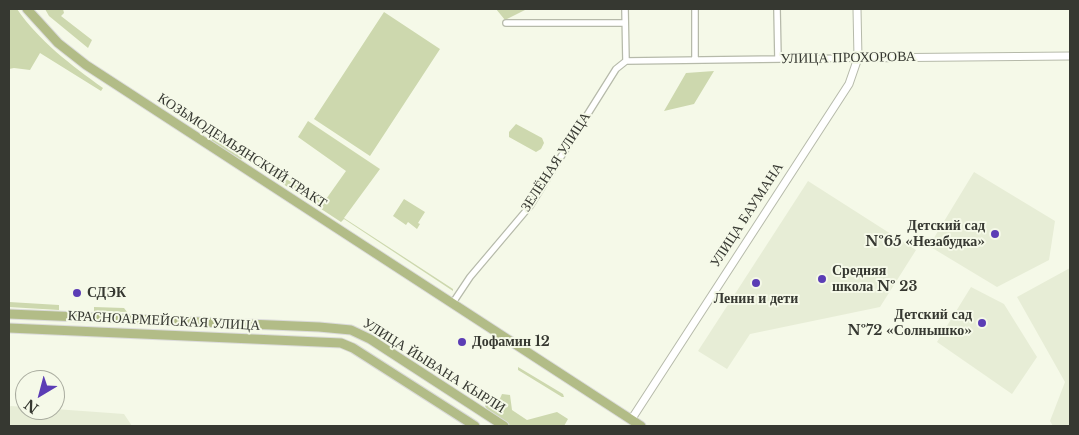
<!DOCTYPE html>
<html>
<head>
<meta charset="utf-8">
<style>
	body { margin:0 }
	#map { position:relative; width:1079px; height:435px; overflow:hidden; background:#f5f9e8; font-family:"Libre Baskerville",serif }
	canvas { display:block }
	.frame { position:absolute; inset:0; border:10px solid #363831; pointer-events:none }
	.north { position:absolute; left:15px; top:370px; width:50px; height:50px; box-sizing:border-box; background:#f5f9e8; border:1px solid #a9ac9f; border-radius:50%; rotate:217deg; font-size:14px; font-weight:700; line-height:20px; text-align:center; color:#363831 }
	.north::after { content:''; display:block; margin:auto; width:18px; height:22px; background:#5b3db5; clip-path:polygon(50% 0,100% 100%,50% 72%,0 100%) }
</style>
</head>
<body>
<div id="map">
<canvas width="1079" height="435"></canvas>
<div class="frame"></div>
<div class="north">N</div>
</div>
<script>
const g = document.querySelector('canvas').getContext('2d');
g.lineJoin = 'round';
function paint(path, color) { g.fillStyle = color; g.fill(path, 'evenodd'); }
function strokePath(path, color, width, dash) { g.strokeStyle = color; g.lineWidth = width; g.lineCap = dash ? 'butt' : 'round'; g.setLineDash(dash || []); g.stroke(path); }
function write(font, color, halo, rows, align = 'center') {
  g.font = font + ' "Libre Baskerville",serif'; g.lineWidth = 4; g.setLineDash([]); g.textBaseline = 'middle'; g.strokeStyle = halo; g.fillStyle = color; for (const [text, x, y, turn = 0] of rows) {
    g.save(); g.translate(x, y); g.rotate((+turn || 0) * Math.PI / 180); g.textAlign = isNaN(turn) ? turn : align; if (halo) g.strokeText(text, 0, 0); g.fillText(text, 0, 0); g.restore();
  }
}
paint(new Path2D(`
	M974,172L1055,221L1049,260L997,287L929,246Z
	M808,181L916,250L880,307L750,334L727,369L698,351Z
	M1070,268V426H1053L1050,421L1065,382L1017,297Z
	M971,287L1004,304L1037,357L1012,394L937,342Z
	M11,406L25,407V410L55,409L124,414L132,426H9V407Z`), '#e7edd6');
paint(new Path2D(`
	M9,9H17C39,41 71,65 103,88L101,91L40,53L30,70L14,68L9,69Z
	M45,9H63L64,13L61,16L92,40L88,48L49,16Z
	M496,9H527L505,20Z
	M384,12L440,49L370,156L314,119Z
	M714,71L694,104L664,111L686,73Z
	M308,121L380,169L344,218L453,289V291L344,219L341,222L280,182L283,177L324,202L346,171L298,137Z
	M516,124L542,138L544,143L541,149L536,152L509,137V132Z
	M216,134L245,153L241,160L211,141Z
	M404,199L425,212L418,223L420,224L417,229L408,222L406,225L393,216Z
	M9,302L59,305V310L9,307Z
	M94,307L124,308L127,312L94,311Z
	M518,367L563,394L564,397H562L518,370Z
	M502,394L510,395L512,410L527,420L557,412L568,419L564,426H511L488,411L485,406L487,403H498Z`), '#cdd8ae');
const minor = new Path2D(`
	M625,9L626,61
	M695,9V60
	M777,9L778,59
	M506,23H625
	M626,61L858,58
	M452,304L470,277L530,206L616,69L626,61`);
const tertiary = new Path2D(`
	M858,58L1070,56
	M631,420L849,84L858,58L857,9`);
const primary = new Path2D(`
	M27,9L58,43L86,65L641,426
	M9,314L319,327L351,330L370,339L504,426
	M9,328L341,343L353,348L475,426`);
strokePath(minor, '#b6baaa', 8);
strokePath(tertiary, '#b6baaa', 9);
strokePath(primary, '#dbdbda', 11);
strokePath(minor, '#fff', 5.5);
strokePath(tertiary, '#fff', 7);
strokePath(primary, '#b2bc87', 9);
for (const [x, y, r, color] of [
	[995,234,5,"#5b3db5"],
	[822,279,5,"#5b3db5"],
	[756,283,5,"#5b3db5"],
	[77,293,5,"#5b3db5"],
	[982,323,5,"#5b3db5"],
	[462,342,5,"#5b3db5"]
]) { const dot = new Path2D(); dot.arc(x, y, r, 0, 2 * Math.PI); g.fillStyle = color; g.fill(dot); strokePath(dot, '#f5f9e8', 2); }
write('14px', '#363831', '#f5f9e8', [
	["УЛИЦА ПРОХОРОВА",848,58,-1],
	["КОЗЬМОДЕМЬЯНСКИЙ ТРАКТ",242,151,33],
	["ЗЕЛЁНАЯ УЛИЦА",556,162,-57],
	["УЛИЦА БАУМАНА",747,215,-57],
	["КРАСНОАРМЕЙСКАЯ УЛИЦА",164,321,3],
	["УЛИЦА ЙЫВАНА КЫРЛИ",434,366,32]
]);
write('bold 14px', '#363831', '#f5f9e8', [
	["Детский сад",985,226,"right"],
	["№65 «Незабудка»",985,242,"right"],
	["Средняя",832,271],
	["школа № 23",832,287],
	["СДЭК",87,293],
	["Ленин и дети",756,299,"center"],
	["Детский сад",972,315,"right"],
	["№72 «Солнышко»",972,331,"right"],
	["Дофамин 12",472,342]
], 'left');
</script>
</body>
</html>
